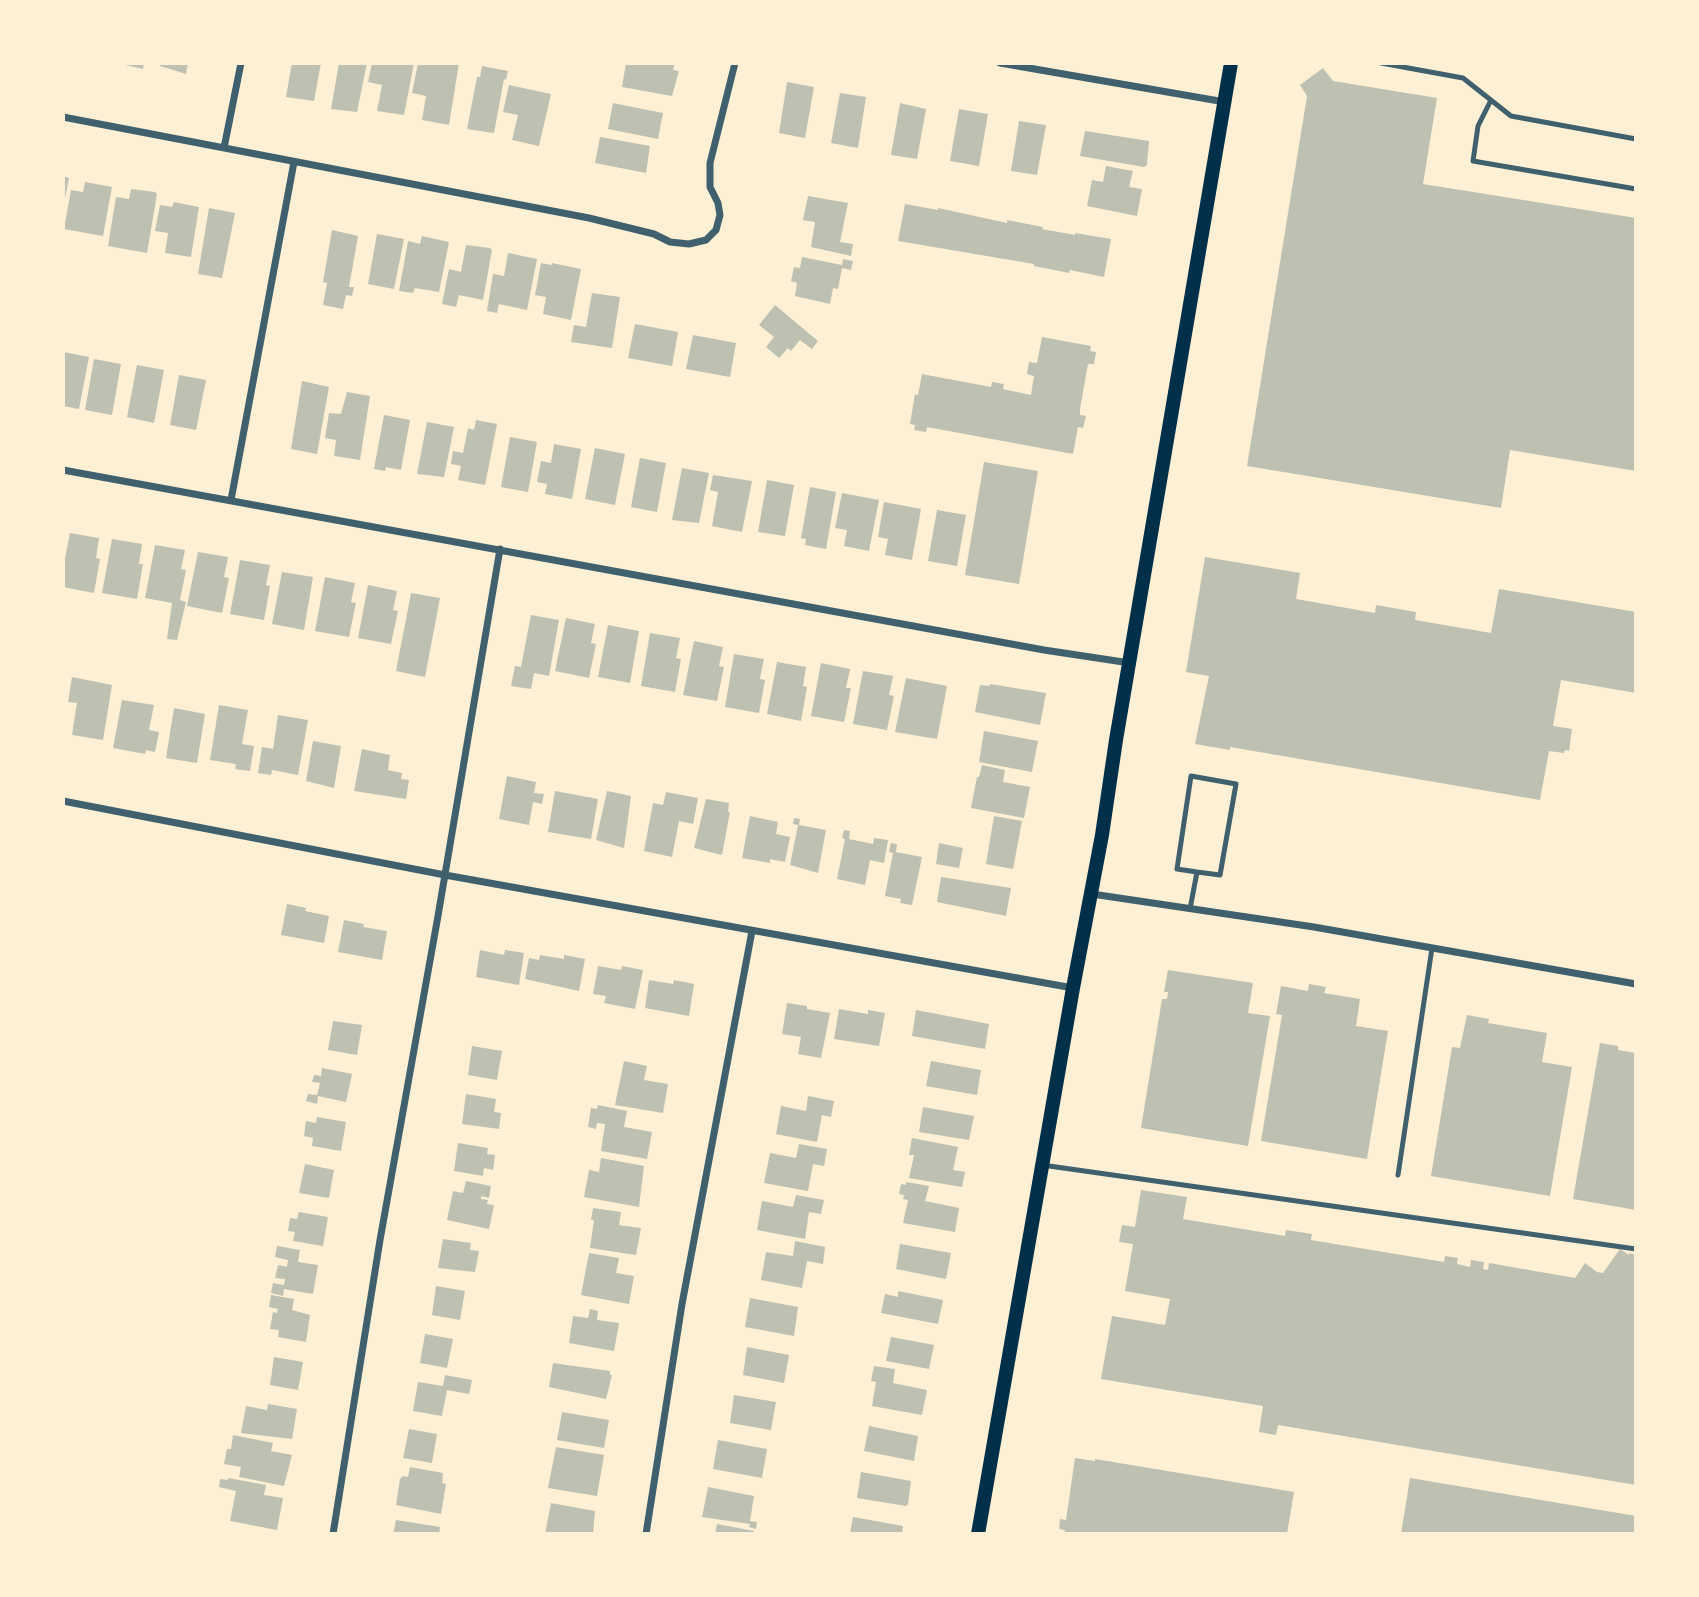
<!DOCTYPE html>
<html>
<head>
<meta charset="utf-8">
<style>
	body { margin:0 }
	#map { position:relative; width:1699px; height:1597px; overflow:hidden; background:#fdf0d5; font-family:"Golos Text",sans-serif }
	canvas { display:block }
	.frame { position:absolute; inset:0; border:65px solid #fdf0d5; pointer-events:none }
</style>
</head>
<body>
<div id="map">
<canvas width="1699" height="1597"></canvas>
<div class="frame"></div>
</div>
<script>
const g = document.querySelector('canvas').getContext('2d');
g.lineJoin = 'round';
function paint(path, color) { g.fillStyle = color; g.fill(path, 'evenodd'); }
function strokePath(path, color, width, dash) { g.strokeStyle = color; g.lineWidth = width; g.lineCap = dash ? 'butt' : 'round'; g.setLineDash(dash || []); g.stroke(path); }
paint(new Path2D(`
	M116,63H144L143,69Z
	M161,63H188L186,74L160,66Z
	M292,63H321L314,101L286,97Z
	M339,63H367L357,112L331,109Z
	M372,63H414L404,115L377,111L382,85L368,82Z
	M418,63H459L449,125L422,120L426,96L412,93Z
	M626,63H675L673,70L679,71L672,96L622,87Z
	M482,66L508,71L506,80L504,79L494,133L467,129L477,77H480Z
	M1323,68L1333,81L1437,98L1423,184L1636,218V471L1510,450L1501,508L1247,466L1307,96L1300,85Z
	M787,82L814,87L805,138L779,133Z
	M509,85L551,94L539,146L512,140L518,115L503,112Z
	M840,93L866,97L858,148L831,143Z
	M613,103L663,113L658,139L608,129Z
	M900,103L926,109L917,159L891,155Z
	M959,109L988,114L979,166L950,161Z
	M1019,121L1046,125L1037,175L1011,171Z
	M1085,131L1149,141L1147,165L1144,167L1080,156Z
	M600,137L650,146L646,173L595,163Z
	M1106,166L1133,171L1129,187L1142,189L1137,216L1087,206L1092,180L1103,182Z
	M63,176L69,178L64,203H63Z
	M85,182L112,187L103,236L64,229L71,190L83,192Z
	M131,189L155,192L157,194L147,253L108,246L116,197L129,199Z
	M808,196L848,203L840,242L853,244L851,256L811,247L815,222L803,220Z
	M174,202L199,207L191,257L165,253L168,233L155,231L160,205L172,207Z
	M905,204L938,210V208L1007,223V220L1043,227L1042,229L1075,235V233L1111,239L1104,277L1070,270L1069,273L1034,266V264L898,241Z
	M209,208L235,213L222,278L198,274Z
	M332,230L358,236L349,287H354L352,296L346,295L343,309L323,305L327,283L323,282Z
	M377,234L404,239L394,289L368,284Z
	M422,236L449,242L439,292L415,288L413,293L399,291L408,241L420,244Z
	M466,245L490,248L492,250L483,300L459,295L456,307L442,304L449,269L461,272Z
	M508,253L537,259L527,310L499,304L497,313L487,311L493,274L504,276Z
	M802,257L842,265L843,259L853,261L851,270L842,268L838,289L833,288L830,304L795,296L797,283L791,281L794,267L800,268Z
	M541,263L552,265V263L581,269L571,320L543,314L546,297L535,295Z
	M592,293L620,297L612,348L571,342L574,325L586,327Z
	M775,305L818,341L812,349L800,340L791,351L788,348L779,358L766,347L774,337L759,325Z
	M635,324L678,332L672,366L628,358Z
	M693,335L736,343L730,377L686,369Z
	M1042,337L1091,346L1090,351L1096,352L1094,364H1088L1080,409V415L1086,416L1083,428L1078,427L1073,454L927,427L926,432L914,430L915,425L910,424L915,394L918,395L922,374L991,387L992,382L1004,384L1003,389L1031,395L1034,376L1027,374L1029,362L1037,363Z
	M63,352L89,357L79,409L63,406Z
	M94,359L121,364L112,415L85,410Z
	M137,365L164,370L154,423L127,417Z
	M179,375L206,380L196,430L170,425Z
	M302,381L329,387L317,454L291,449Z
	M347,392L370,396L360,460L334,456L336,440L325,438L329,413L341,414Z
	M384,415L410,420L401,470L386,467L385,471L374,469Z
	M476,420L497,424L485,485L458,480L461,466L451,464L453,451L463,453L468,428L474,430Z
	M427,422L454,427L444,477L417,474Z
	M510,437L537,442L528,492L501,487Z
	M554,444L581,449L572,499L545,494L547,484L537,482L541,461L551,463Z
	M595,448L625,454L615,505L585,499Z
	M640,458L666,463L657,512L631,507Z
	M984,462L1038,471L1019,584L965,575Z
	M682,468L709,473L699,523L672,520Z
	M713,475L752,481L742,532L712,526L718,492L710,490Z
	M767,480L794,485L785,536L758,532Z
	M810,487L836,492L826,549L805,545L806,539L801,538Z
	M842,493L879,500L869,551L844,546L847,530L835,528Z
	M884,502L921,509L912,560L885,555L888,539L878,537Z
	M937,510L966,515L957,566L928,561Z
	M70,533L99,538L96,558L100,559L94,593L63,587V569Z
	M112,539L142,544L139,564H143L137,599L102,593Z
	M155,545L185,550L181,569L186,570L180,600L186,602L177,640L167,639L172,603L145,598Z
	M198,552L228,557L224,577L229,578L222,613L187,606Z
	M1205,557L1300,573L1296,599L1375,613L1376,605L1416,612L1415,620L1491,633L1499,589L1636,612V693L1561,680L1553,726L1572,729L1569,751L1565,750L1564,753L1549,751L1540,800L1230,747V750L1195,744L1209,676L1186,672Z
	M240,560L270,565L266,585L270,586L264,620L230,614Z
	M282,572L313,577L304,630L272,624Z
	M325,577L355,583L351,602L356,603L349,637L315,631Z
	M368,585L397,591L393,610L398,611L391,644L358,638Z
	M411,593L440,598L425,677L396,671Z
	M531,615L559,620L549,676L534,673L531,689L511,686L515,666L521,667Z
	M566,618L595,624L591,643L596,644L589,678L555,671Z
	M608,625L639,631L630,683L598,677Z
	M650,633L680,638L676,658L681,659L675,692L641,686Z
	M694,641L723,647L719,666L724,667L717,701L683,695Z
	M734,654L764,659L760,679L765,680L759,713L725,707Z
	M777,662L806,667L803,686L807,687L801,721L767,714Z
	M821,663L850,669L846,688H851L844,722L811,716Z
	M863,671L893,676L889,695L894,696L887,730L853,724Z
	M72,677L112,685L103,740L72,735L77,703L68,702Z
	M906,678L947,686L937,739L895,732Z
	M990,684L1046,693L1040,725L975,712L980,685L990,686Z
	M122,700L154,705L149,730L159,732L155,752L146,750L145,754L113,748Z
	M219,705L248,710L242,744L254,746L250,771L235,769L236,764L210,760Z
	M174,708L205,714L197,763L166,758Z
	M278,715L308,720L298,775L272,770L271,775L258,773L262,747L273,749Z
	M984,731L1038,741L1032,772L979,762Z
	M313,741L341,746L334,788L306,781Z
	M362,749L390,755L388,770L402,773L401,779L409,780L406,799L354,791Z
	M982,765L1005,770L1003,782L1030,787L1024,818L971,808L977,777H979Z
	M507,776L536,782L534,793L544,794L542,804L533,802L529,825L499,819Z
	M555,791L598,799L591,839L548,832Z
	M607,791L631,796L624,848L596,840Z
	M666,792L698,798L693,824L679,821L672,857L644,851L653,803L663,805Z
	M706,799L729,803L728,812H730L722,855L694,848Z
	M750,816L778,822L776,834L790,837L785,862L770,859V863L742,858Z
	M994,816L1022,821L1013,869L986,864Z
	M794,818L800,819L799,825L826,830L818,873L790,865L798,825L793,824Z
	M844,830L850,831L849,839L873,844L874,838L888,840L884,863L870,860L865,885L837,879L845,839L842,838Z
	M891,843L897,844L896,852L922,857L912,905L900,903L901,899L885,896L893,853L889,852Z
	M939,843L963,848L959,868L936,864Z
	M941,877L1011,888L1006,916L937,902Z
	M287,904L306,908L305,911L329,916L324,943L281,935Z
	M344,920L364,924L363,927L387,931L382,960L338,952Z
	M480,950L504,955L505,950L524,953L519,985L476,977Z
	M540,955L564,959V955L585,959L579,991L525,979L529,958L539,960Z
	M598,966L621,970L622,966L643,970L635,1009L604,1003L606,996L593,994Z
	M1168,970L1253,983L1248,1013L1270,1016L1248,1146L1141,1128L1162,999H1167L1168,992H1164Z
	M649,980L673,984L674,980L694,984L689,1016L645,1008Z
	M1309,984L1326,987L1324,993L1360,999L1356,1026L1388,1031L1367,1159L1261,1141L1282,1015L1276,1014L1281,986L1308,991Z
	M787,1003L807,1006V1009L830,1013L821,1058L798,1054L801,1037L782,1034Z
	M839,1009L868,1014V1010L885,1013L879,1046L834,1039Z
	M916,1010L989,1024L985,1049L912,1036Z
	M1467,1015L1489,1019L1488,1023L1547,1033L1542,1062L1572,1067L1550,1196L1431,1176L1452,1047L1460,1048Z
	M333,1021L362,1025L357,1055L328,1050Z
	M1600,1043L1618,1046V1050L1636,1053V1210L1573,1199Z
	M472,1046L502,1051L497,1080L468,1075Z
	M624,1061L647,1066L644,1080L668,1084L663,1113L615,1105Z
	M931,1061L981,1070L977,1095L926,1086Z
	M322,1068L352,1074L346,1102L318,1096L317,1104L306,1101L308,1094L317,1095L320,1083L312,1082L314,1075L321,1076Z
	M466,1094L496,1099L494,1112L501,1113L499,1129L462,1124Z
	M808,1096L834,1101L831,1117L822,1115L817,1142L776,1134L781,1106L806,1111Z
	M598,1105L627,1111L624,1127L652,1132L647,1159L601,1151L605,1124L597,1123L596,1129L588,1127L591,1108L597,1109Z
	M923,1107L974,1116L969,1140L919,1132Z
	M317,1117L346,1122L341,1151L312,1146L313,1138L304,1136L306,1121L316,1123Z
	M912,1138L958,1147L953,1170L965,1172L962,1187L909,1178L914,1155H909Z
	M458,1143L488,1148L487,1154L495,1155L493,1170L484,1168L483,1176L454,1171Z
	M799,1144L827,1149L824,1166L813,1164L808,1191L764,1183L770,1153L796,1158Z
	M601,1158L644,1166L639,1207L584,1197L589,1170L599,1172Z
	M305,1164L334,1170L329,1198L299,1193Z
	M466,1181L491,1186L489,1198L481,1196V1199L488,1200L487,1204L494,1205L489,1229L447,1220L453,1191L463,1193Z
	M906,1182L929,1186L925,1201L959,1208L955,1232L903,1223L908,1200L903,1199L904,1195L899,1194L901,1184L906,1185Z
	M1141,1190L1187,1197L1183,1219L1285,1236L1286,1230L1312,1234L1311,1240L1444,1262L1445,1256L1458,1258L1457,1264L1470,1267L1471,1260L1484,1262L1483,1269L1488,1270L1489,1263L1575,1278L1585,1263L1597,1272L1603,1273L1620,1249L1629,1255V1253L1636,1255V1485L1278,1425L1276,1435L1259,1432L1263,1406L1101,1379L1112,1316L1165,1325L1170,1299L1125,1291L1133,1244L1119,1242L1122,1225L1135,1227Z
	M796,1195L824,1200L821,1214L809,1212L805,1239L757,1230L762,1201L793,1207Z
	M593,1208L621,1212L619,1225L641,1228L636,1255L590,1248L594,1220H591Z
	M299,1212L328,1217L323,1246L293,1241L295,1232L288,1231L290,1218L297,1219Z
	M443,1239L471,1243L470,1250L479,1251L475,1272L438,1268Z
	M795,1241L825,1247L823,1264L807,1261L802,1288L761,1280L766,1252L793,1256Z
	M900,1244L951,1253L946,1279L896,1269Z
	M277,1246L300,1250L298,1262L318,1265L313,1294L284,1289L283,1296L271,1293L273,1283L284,1285L285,1279L275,1278L278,1265L287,1267L288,1260L275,1257Z
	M589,1253L619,1258L616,1273L634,1276L629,1304L581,1295Z
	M436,1286L465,1291L460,1320L432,1315Z
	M898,1291L943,1300L938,1324L881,1313L885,1294L898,1297Z
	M271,1295L294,1299L292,1310L310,1315L306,1342L278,1337L279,1330L270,1329L273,1312L277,1313L278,1309L269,1307Z
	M750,1298L798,1307L794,1336L745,1327Z
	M590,1309L598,1311L597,1320L619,1323L614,1351L569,1343L573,1316L588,1318Z
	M425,1334L453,1339L447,1368L420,1363Z
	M891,1337L934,1345L929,1369L886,1361Z
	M747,1347L789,1355L784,1383L743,1375Z
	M274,1357L303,1362L298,1390L270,1385Z
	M553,1363L610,1371V1375H612L606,1399L549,1387Z
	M874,1366L895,1369L893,1383L927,1390L922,1415L872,1406L876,1382L871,1381Z
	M445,1375L472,1380L469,1394L447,1390L442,1416L413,1411L418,1382L443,1386Z
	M734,1395L776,1402L771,1430L730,1423Z
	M268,1404L297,1409L292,1439L241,1433L246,1406L267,1410Z
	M562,1412L609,1420L604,1448L557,1440Z
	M869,1426L918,1436L914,1461L864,1451Z
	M409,1429L437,1434L432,1463L403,1458Z
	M233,1435L273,1443L271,1451L292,1455L284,1486L239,1477L241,1467L224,1464L227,1449H231Z
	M718,1440L767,1449L762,1478L713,1469Z
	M556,1447L604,1455L597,1496L548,1488Z
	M1075,1458L1095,1461V1459L1294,1492L1287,1534H1064L1065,1530L1059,1529L1060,1519L1066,1520Z
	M410,1467L443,1473L442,1483L446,1484L441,1514L396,1505L400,1479L403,1476L408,1477Z
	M861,1472L911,1481L908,1504L906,1506L857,1498Z
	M228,1478L266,1485L264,1495L283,1498L277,1530L230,1521L236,1491L219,1487L220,1479L228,1480Z
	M1410,1478L1636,1516V1534H1401Z
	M708,1487L754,1496L750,1521L757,1522L756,1529L749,1527L750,1524L702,1517Z
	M551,1503L595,1511L593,1534H545Z
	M853,1517L903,1526L902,1534H850Z
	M396,1520L440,1527L439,1534H393Z
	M717,1524L754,1531V1534H715Z`), '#bec0b2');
strokePath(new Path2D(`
	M1381,63L1463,78L1511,116L1636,139
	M1491,100L1478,126L1473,161L1636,189
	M1190,909L1197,872L1220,875L1236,784L1191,776L1177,869L1197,872
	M1042,1165L1636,1249
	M1398,1175L1432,948`), '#3f606c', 5);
strokePath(new Path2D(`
	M1000,63L1225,102
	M63,117L589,218L654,234L670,242L689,244L706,240L716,230L720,215L718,203L710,187V163L735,63
	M224,148L241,63
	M63,470L1044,650L1130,663
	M231,500L294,162
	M63,801L445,875L1073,988
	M1092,894L1314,927L1636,984
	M333,1534L380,1240L438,916L500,549
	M646,1534L682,1304L752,931`), '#3f606c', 7);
strokePath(new Path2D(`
	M978,1534L1073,988L1102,835L1116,740L1231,63`), '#003049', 14);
</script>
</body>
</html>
